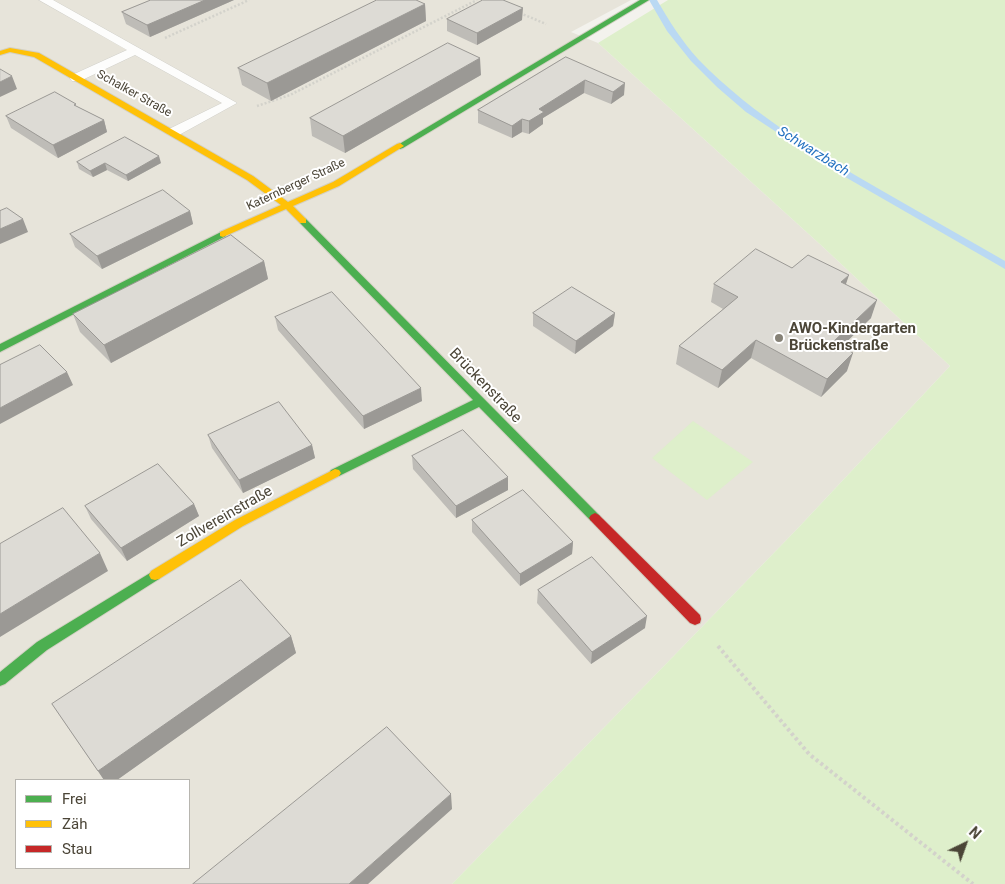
<!DOCTYPE html>
<html>
<head>
<meta charset="utf-8">
<style>
	body { margin:0 }
	#map { position:relative; width:1005px; height:884px; overflow:hidden; background:#f3f2ed; font-family:Roboto,sans-serif }
	canvas { display:block }
	.legend { position:absolute; left:15px; top:779px; width:175px; height:90px; box-sizing:border-box; background:#fff; border:1px solid #b7b5af; margin:0; padding:6px 9px; list-style:none; font-size:15px; color:#4b4537 }
	.legend li { display:flex; align-items:center; gap:10px; height:25px }
	.legend b { width:25px; border:1px solid #b7b5af }
	.north { position:absolute; left:940px; top:819px; width:50px; height:50px; -webkit-text-stroke:4px #fff; paint-order:stroke; rotate:42deg; font-size:14px; font-weight:700; line-height:20px; text-align:center; color:#4b4537 }
	.north::after { content:''; display:block; margin:auto; width:18px; height:22px; background:#4b4537; clip-path:polygon(50% 0,100% 100%,50% 72%,0 100%) }
</style>
</head>
<body>
<div id="map">
<canvas width="1005" height="884"></canvas>
<ul class="legend">
<li><b style="height:6px;background:#4caf50"></b>Frei</li>
<li><b style="height:6px;background:#ffc107"></b>Zäh</li>
<li><b style="height:6px;background:#c62828"></b>Stau</li>
</ul>
<div class="north">N</div>
</div>
<script>
const g = document.querySelector('canvas').getContext('2d');
g.lineJoin = 'round';
function paint(path, color) { g.fillStyle = color; g.fill(path, 'evenodd'); }
function strokePath(path, color, width, dash) { g.strokeStyle = color; g.lineWidth = width; g.lineCap = dash ? 'butt' : 'round'; g.setLineDash(dash || []); g.stroke(path); }
function write(font, color, halo, rows, align = 'center') {
  g.font = font + ' Roboto,sans-serif'; g.lineWidth = 4; g.setLineDash([]); g.textBaseline = 'middle'; g.strokeStyle = halo; g.fillStyle = color; for (const [text, x, y, turn = 0] of rows) {
    g.save(); g.translate(x, y); g.rotate((+turn || 0) * Math.PI / 180); g.textAlign = isNaN(turn) ? turn : align; if (halo) g.strokeText(text, 0, 0); g.fillText(text, 0, 0); g.restore();
  }
}
paint(new Path2D(`
	M0,0H631L571,32L598,43L823,247L950,366L798,528L452,884H0ZM16,780H189V868H16Z`), '#e7e4da');
paint(new Path2D(`
	M668,0H1005V884H452L798,528L950,366L823,247L598,43Z
	M693,421L753,462L707,500L652,458Z`), '#deefcb');
paint(new Path2D(`
	M649,0H657C669,21 682,41 698,59C754,117 824,157 893,197C930,218 968,240 1005,261V269L840,174L746,112L717,87L691,61L667,31Z`), '#bad9f3');
const lane = new Path2D(`
	M39,0H53L237,103L179,135H169L168,132L169,129L222,103L135,55L80,81H72L70,78L72,75L127,50Z`);
const fast = new Path2D(`
	M640,0H649L403,148L400,149L396,146Z
	M303,218L306,219L599,515L601,518L599,521H591L479,407L339,476H331L329,473L331,470L473,400L300,223V219Z
	M223,231L226,232V236L0,352V344Z
	M155,570L159,571L161,575L159,579L47,650L5,684L0,686V672L37,642Z`);
const slow = new Path2D(`
	M10,48L39,53L253,176L288,202L333,182L397,144L400,143L404,146L339,186L293,206L306,219V223H300L286,209L223,237L220,236V232L281,205L247,180L34,57L10,52L0,55V51Z
	M335,469L339,470L341,473L339,476L243,526L159,579L155,580L151,579L149,575L151,571L235,520Z`);
const jam = new Path2D(`
	M595,513L599,515L700,615L701,619L700,623L695,625L690,623L591,521L589,518L591,515Z`);
strokePath(lane, '#d1d0ca', 1);
strokePath(fast, '#d3d0c3', 2);
strokePath(slow, '#d3d0c3', 2);
strokePath(jam, '#d3d0c3', 2);
strokePath(new Path2D(`
	M520,13L546,24
	M165,38L249,0
	M257,106L290,95L477,0`), '#d3d2cb', 2.5, [2, 2]);
strokePath(new Path2D(`
	M718,646L809,754L973,884`), '#d3d2cb', 4, [3, 3]);
paint(lane, '#fdfdfc');
paint(fast, '#4caf50');
paint(slow, '#ffc107');
paint(jam, '#c62828');
paint(new Path2D(`
	M151,0H234L150,37L126,24L122,12Z
	M425,4L426,21L271,101L242,85L238,68Z
	M447,19L522,20L477,45L447,31Z
	M566,57L624,95L611,104L584,93L543,118V124L529,134L522,132L512,138L478,123V110Z
	M481,75L345,153L312,136L310,118Z
	M76,104V106L104,120L107,132L58,158L11,128L6,116Z
	M77,162L161,163L128,181L107,170L93,177L79,169Z
	M190,211L193,224L102,269L75,247L70,234Z
	M264,261L268,279L111,363L80,332L73,314Z
	M714,284H846L871,318L841,347L847,371L821,397L751,358L718,388L676,364L679,346L723,309L711,302Z
	M533,313H615L613,326L575,354L533,326Z
	M275,317L422,401L364,429L278,330Z
	M208,435L312,445L315,458L243,493L212,448Z
	M412,456L508,490L456,518L413,469Z
	M194,504L199,516L127,561L91,519L85,506Z
	M472,520L573,542L572,554L520,586L472,532Z
	M538,590L645,628L591,664L537,603Z
	M291,636L296,653L117,780H104L52,704Z`), '#bebcb7');
paint(new Path2D(`
	M205,0H234L150,37L147,25Z
	M425,4L426,21L271,101L267,83Z
	M523,8L522,20L477,45V33Z
	M480,58L481,75L345,153L343,136Z
	M12,76L17,89L0,97V82Z
	M585,80L584,93L543,118V124L529,134V121L539,109Z
	M625,83L624,95L611,104L613,92Z
	M522,119V132L512,138V126Z
	M104,120L107,132L58,158L53,145Z
	M159,156L161,163L128,181L126,175Z
	M105,163L107,170L93,177L90,171Z
	M190,211L193,224L102,269L97,256Z
	M23,219L28,232L0,244V229Z
	M264,261L268,279L111,363L104,345Z
	M849,275L843,293L841,282Z
	M877,300L871,318L827,361L833,342Z
	M615,313L613,326L575,354L576,341Z
	M756,340L751,358L718,388L722,370Z
	M853,353L847,371L821,397L827,379Z
	M67,372L73,385L0,424V408Z
	M421,388L422,401L364,429L363,416Z
	M312,445L315,458L243,493L239,480Z
	M508,477V490L456,518V506Z
	M194,504L199,516L127,561L121,548Z
	M573,542L572,554L520,586V574Z
	M100,553L108,571L0,637V614Z
	M647,616L645,628L591,664L592,652Z
	M291,636L296,653L117,780H104L98,771Z
	M451,794L452,809L368,884H349Z`), '#9b9995');
const building = new Path2D(`
	M151,0H205L147,25L122,12Z
	M377,0H416L425,4L267,83L238,68Z
	M483,0H503L523,8L477,33L447,19Z
	M448,43L480,58L343,136L310,118Z
	M566,57L625,83L613,92L585,80L539,109L544,112L529,121L522,119L512,126L478,110Z
	M0,69L12,76L0,82Z
	M55,92L76,104L74,105L104,120L53,145L6,116Z
	M125,137L159,156L126,175L105,163L90,171L77,162Z
	M163,190L190,211L97,256L70,234Z
	M7,208L23,219L0,229V211Z
	M231,235L264,261L104,345L73,314Z
	M756,249L792,268L808,255L849,275L841,282L877,300L833,342L853,353L827,379L756,340L722,370L679,346L738,297L714,284Z
	M572,287L615,313L576,341L533,313Z
	M332,292L421,388L363,416L275,317Z
	M40,345L67,372L0,408V365Z
	M279,402L312,445L239,480L208,435Z
	M463,430L508,477L456,506L412,456Z
	M158,464L194,504L121,548L85,506Z
	M523,490L573,542L520,574L472,520Z
	M63,508L100,553L0,614V544Z
	M592,557L647,616L592,652L538,590Z
	M241,580L291,636L98,771L52,704Z
	M387,727L451,794L349,884H193Z`);
paint(building, '#dddbd5');
strokePath(building, '#9b9995', 1);
for (const [x, y, r, color] of [
	[779,338,5,"#868277"]
]) { const dot = new Path2D(); dot.arc(x, y, r, 0, 2 * Math.PI); g.fillStyle = color; g.fill(dot); strokePath(dot, '#fff', 2); }
write('12px', '#4b4537', '#fff', [
	["Schalker Straße",134,94,29],
	["Katernberger Straße",296,185,-25]
]);
write('italic 14px', '#2673c1', '#fff', [
	["Schwarzbach",813,152,32]
]);
write('bold 15px', '#4b4537', '#fff', [
	["AWO-Kindergarten",789,329],
	["Brückenstraße",789,346]
], 'left');
write('15px', '#4b4537', '#fff', [
	["Brückenstraße",485,386,46],
	["Zollvereinstraße",225,517,-30]
]);
</script>
</body>
</html>
